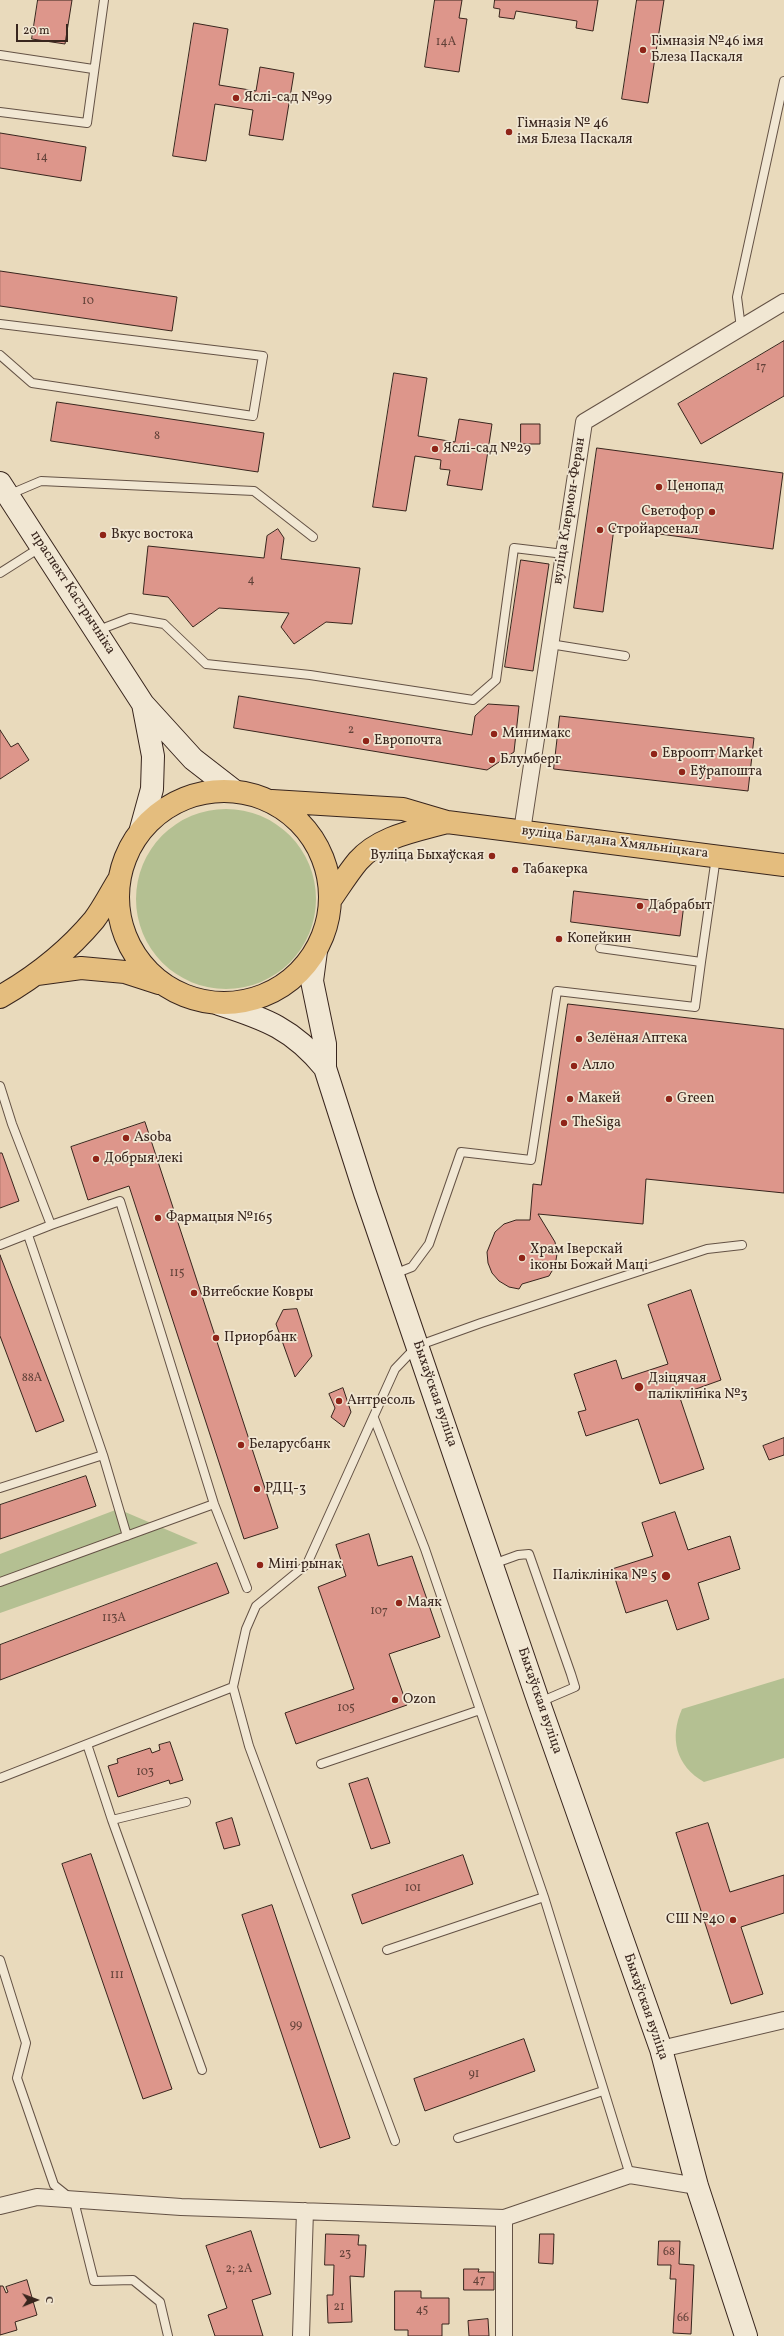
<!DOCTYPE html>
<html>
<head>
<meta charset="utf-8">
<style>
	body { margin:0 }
	#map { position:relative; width:784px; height:2336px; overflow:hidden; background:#e9dabc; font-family:Vollkorn,serif }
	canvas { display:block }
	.north { position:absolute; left:16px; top:2280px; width:40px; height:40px; -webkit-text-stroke:3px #f1e7d3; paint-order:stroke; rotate:89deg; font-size:11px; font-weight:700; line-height:16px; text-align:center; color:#38251d }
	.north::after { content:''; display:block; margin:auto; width:14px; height:18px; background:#38251d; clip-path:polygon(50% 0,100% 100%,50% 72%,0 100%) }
	.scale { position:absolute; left:16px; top:24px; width:52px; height:18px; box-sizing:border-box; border:2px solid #38251d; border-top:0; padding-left:5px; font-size:12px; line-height:14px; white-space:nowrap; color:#38251d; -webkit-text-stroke:3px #f1e7d3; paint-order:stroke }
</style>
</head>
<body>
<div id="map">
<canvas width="784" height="2336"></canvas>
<div class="north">С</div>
<div class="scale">20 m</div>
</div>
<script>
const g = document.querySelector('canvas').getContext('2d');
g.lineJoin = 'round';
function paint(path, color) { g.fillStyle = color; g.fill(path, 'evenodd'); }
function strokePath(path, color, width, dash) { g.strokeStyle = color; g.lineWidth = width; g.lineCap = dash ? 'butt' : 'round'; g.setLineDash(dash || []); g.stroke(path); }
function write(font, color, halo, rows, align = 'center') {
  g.font = font + ' Vollkorn,serif'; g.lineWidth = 3.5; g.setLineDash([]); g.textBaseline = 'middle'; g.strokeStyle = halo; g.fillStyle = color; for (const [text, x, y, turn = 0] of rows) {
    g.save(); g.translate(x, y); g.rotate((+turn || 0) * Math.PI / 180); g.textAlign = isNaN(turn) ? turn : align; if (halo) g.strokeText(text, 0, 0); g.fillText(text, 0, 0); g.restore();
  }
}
paint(new Path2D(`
	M136 899a90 90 0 1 1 180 0a90 90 0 1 1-180 0Z
	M118,1509L198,1543L0,1613V1554Z
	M784,1678V1758L704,1782C676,1766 669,1738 682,1709Z`), '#b4c092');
const building = new Path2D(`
	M38,0H72L65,44L32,39Z
	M435,0H462L459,18L467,19L459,72L425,67Z
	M495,0H598L593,31L576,28L577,21L516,11L514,19L499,17L500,9L494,8Z
	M637,0H664L648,103L622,99Z
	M194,23L228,29L219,85L256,91L260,67L294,73L283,140L249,135L253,110L215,104L206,161L173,156Z
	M0,133L86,147L81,181L0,168Z
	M0,271L177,297L172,331L0,306Z
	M784,341V396L701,444L678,404Z
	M394,373L427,378L418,436L455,442L459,419L492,424L482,490L447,485L450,470L440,469L441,460L415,456L406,511L373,507Z
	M57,402L264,433L258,472L51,441Z
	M521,424H540V444H521Z
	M597,448L783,473L773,549L614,528L603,612L574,608Z
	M278,529L284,538L281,559L360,568L352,624L326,622L294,644L281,627L289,613L219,608L193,627L168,597L143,594L148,546L264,558L267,536Z
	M521,560L549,564L533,671L505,667Z
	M239,696L472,735L475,716L488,704L519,706L514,752L487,770L234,728Z
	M560,716L754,738L748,791L554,769Z
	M0,730L11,747L18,743L29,760L0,779Z
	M574,891L684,904L680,936L571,922Z
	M568,1004L784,1029V1193L646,1179L643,1224L538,1214L555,1242L557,1254L555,1266L549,1276L522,1284L519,1289L509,1287L499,1281L492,1273L488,1263L487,1252L495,1232L504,1224L516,1220H530L533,1184L541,1185Z
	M145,1122L278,1528L244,1539L129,1186L88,1200L71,1147Z
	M0,1153H2L19,1201L0,1208Z
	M0,1255L64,1421L36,1432L0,1336Z
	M691,1290L721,1380L679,1395L704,1469L660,1484L638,1419L586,1436L578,1412L586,1410L574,1374L616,1360L622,1379L668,1364L648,1305Z
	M297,1309L312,1356L295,1377L276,1324L283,1310Z
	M343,1388L351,1412L344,1427L331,1417L335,1408L329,1394Z
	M784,1438V1455L769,1460L763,1446Z
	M86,1476L96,1506L0,1539V1505Z
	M675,1512L688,1550L730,1536L740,1569L698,1583L709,1619L677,1630L667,1600L626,1613L612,1569L653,1556L642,1523Z
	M369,1534L378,1566L412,1556L440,1637L389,1654L407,1705L296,1744L285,1713L354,1689L318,1587L346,1576L336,1545Z
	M217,1563L229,1593L0,1680V1645Z
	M170,1742L183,1780L170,1784L169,1780L118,1797L108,1766L118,1763L117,1759L150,1748L152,1753L160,1750L159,1745Z
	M368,1778L390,1843L371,1849L349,1784Z
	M232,1818L240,1845L224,1849L216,1823Z
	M708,1823L730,1892L784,1875V1913L741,1927L763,1994L731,2004L676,1833Z
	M91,1854L172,2089L143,2099L62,1864Z
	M463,1855L473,1884L362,1924L352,1895Z
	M272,1905L350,2138L320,2148L242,1915Z
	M524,2039L535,2071L425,2111L414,2079Z
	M251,2231L271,2294L252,2300L263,2336H215L208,2315L227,2308L206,2246Z
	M326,2234L359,2235L358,2245H366L364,2277L350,2276L352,2322L328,2323L327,2295H333L334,2265H325Z
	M540,2234H554L553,2264L539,2263Z
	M659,2241H680L679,2264L694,2265L691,2334L673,2333L676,2279H670L671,2265H658Z
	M464,2269H479L478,2272H494V2290H464Z
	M27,2280L37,2315L15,2322L17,2330L0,2335V2286H3L6,2293L8,2292L6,2287Z
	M395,2291H421V2298H449V2324H442V2336H408V2330H395Z
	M488,2319L489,2336H469L468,2321Z`);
paint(building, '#dd968b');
strokePath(building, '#38251d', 1);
const lane = new Path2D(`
	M0,55L93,69
	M0,112L87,123L104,0
	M0,324L263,356L253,416L32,383L0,355
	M741,328L737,297L784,81
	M8,495L41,481L254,491L313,537
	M0,573L41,547
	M96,631L130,618L164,624L206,664L310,675L473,700L496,680L514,548L564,554
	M550,644L625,656
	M600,948L701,962L716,857
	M0,1086L12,1124L51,1225L120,1201L214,1504L247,1588
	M28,1235L103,1455L127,1536
	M0,1245L51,1225
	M394,1274L412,1267L429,1244L461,1152L531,1160L557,991L695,1007L701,962
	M374,1418L425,1549L480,1710
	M0,1488L103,1455
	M493,1564L518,1555L529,1554L571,1674L575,1687L540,1702
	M0,1582L214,1504
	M233,1687L249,1746L395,2141
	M87,1744L112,1820L186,1802
	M321,1764L480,1710L544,1897L630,2175
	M0,1778L233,1687L246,1629L256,1606L307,1564L395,1369L417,1346L481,1323L707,1249L742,1245
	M112,1820L202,2070
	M387,1950L544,1897
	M0,1960L26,2043L17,2078L54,2185L74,2201L94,2281L133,2280L160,2302L168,2336
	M458,2138L603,2091`);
const street = new Path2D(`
	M522,831L584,422L784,302
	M661,2049L784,2020
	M0,2206L37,2197L181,2207L504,2218L630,2175L697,2186
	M301,2336L305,2211
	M504,2336V2218`);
const secondary = new Path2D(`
	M0,483L143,704L193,759L233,790
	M141,829L152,789L153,756L143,704
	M316,951L312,981L325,1044V1068L365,1193L539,1703L661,2049L697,2186L746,2336
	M219,1004C266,1019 293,1029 325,1068`);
const primary = new Path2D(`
	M118 897a106 106 0 1 1 212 0a106 106 0 1 1-212 0Z
	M272,801L403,809L447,822L784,865
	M331,899C340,886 348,873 358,861C380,836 416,831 447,822
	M37,974L81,968L125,972L159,983
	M0,997C35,977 68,951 94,920C103,908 110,894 118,881`);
strokePath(lane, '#645245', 10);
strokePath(street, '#645245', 18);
strokePath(secondary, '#38251d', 24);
strokePath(primary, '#38251d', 24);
strokePath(lane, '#f1e7d3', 8);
strokePath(street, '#f1e7d3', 16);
strokePath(secondary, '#f1e7d3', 22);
strokePath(primary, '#e4bd7e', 22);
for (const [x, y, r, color] of [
	[643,50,4,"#8f2418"],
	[236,98,4,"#8f2418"],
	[509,132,4,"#8f2418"],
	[435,449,4,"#8f2418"],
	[659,487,4,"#8f2418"],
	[712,512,4,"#8f2418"],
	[600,530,4,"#8f2418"],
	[103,535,4,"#8f2418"],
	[494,734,4,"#8f2418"],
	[366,741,4,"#8f2418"],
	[654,754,4,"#8f2418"],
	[492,760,4,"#8f2418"],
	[682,772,4,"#8f2418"],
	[492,856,4,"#8f2418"],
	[515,870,4,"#8f2418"],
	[640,906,4,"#8f2418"],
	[559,939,4,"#8f2418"],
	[579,1039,4,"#8f2418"],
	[574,1066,4,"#8f2418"],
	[570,1099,4,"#8f2418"],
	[669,1099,4,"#8f2418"],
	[564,1123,4,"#8f2418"],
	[126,1138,4,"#8f2418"],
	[96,1159,4,"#8f2418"],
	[158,1218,4,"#8f2418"],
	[522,1258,4,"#8f2418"],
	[194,1293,4,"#8f2418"],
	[216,1338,4,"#8f2418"],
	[639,1387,5,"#8f2418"],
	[339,1401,4,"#8f2418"],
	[241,1445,4,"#8f2418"],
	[257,1489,4,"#8f2418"],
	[260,1565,4,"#8f2418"],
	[666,1576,5,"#8f2418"],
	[399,1603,4,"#8f2418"],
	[395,1700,4,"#8f2418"],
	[733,1920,4,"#8f2418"]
]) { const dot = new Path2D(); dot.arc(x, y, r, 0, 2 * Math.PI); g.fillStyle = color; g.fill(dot); strokePath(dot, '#f1e7d3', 1.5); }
write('12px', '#614138', null, [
	["14А",446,43],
	["14",42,158],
	["10",88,302],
	["17",761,368],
	["8",157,437],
	["4",251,581],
	["2",351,731],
	["115",177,1274],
	["88А",32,1379],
	["107",379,1612],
	["113А",114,1619],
	["105",346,1709],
	["103",145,1773],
	["101",413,1889],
	["111",117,1976],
	["99",296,2026],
	["91",474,2075],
	["68",669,2253],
	["23",345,2255],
	["2; 2А",239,2270],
	["47",479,2281],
	["21",339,2308],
	["45",422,2311],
	["66",683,2319]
]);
write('14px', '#38251d', '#f1e7d3', [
	["Гімназія №46 імя",651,42],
	["Блеза Паскаля",651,58],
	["Яслі-сад №99",244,98],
	["Гімназія № 46",517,124],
	["імя Блеза Паскаля",517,140],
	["Яслі-сад №29",443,449],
	["Ценопад",667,487],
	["Светофор",704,512,"right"],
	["Стройарсенал",608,530],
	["Вкус востока",111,535],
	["Минимакс",502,734],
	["Европочта",374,741],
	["Евроопт Market",662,754],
	["Блумберг",500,760],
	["Еўрапошта",690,772],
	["Вуліца Быхаўская",484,856,"right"],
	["Табакерка",523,870],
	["Дабрабыт",648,906],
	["Копейкин",567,939],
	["Зелёная Аптека",587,1039],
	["Алло",582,1066],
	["Макей",578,1099],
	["Green",677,1099],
	["TheSiga",572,1123],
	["Asoba",134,1138],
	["Добрыя лекі",104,1159],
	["Фармацыя №165",166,1218],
	["Храм Іверскай",530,1250],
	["іконы Божай Маці",530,1266],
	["Витебские Ковры",202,1293],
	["Приорбанк",224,1338],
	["Дзіцячая",648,1379],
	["паліклініка №3",648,1395],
	["Антресоль",347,1401],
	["Беларусбанк",249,1445],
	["РДЦ-3",265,1489],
	["Міні рынак",268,1565],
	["Паліклініка № 5",657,1576,"right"],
	["Маяк",407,1603],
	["Ozon",403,1700],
	["СШ №40",725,1920,"right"]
], 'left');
write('14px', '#38251d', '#f1e7d3', [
	["вуліца Клермон-Феран",570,511,-81],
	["праспект Кастрычніка",72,593,57],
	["вуліца Багдана Хмяльніцкага",615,843,7],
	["Быхаўская вуліца",434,1394,71],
	["Быхаўская вуліца",539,1701,71],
	["Быхаўская вуліца",645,2007,71]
]);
</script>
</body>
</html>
